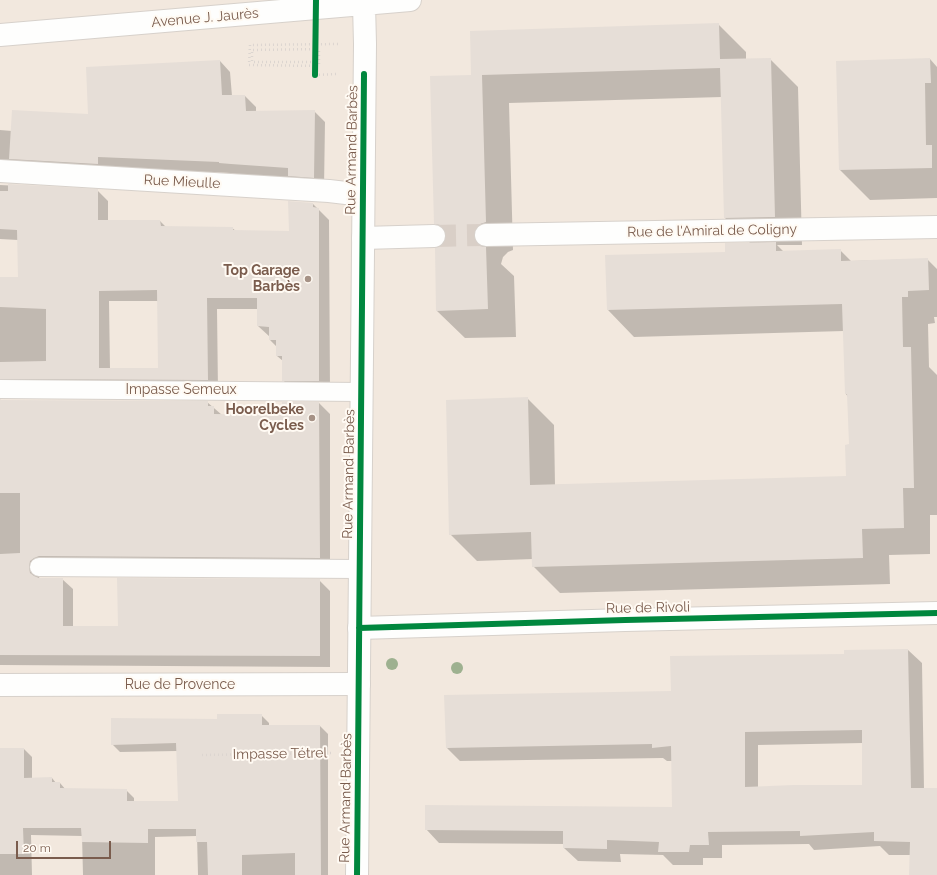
<!DOCTYPE html>
<html>
<head>
<meta charset="utf-8">
<style>
	body { margin:0 }
	#map { position:relative; width:937px; height:875px; overflow:hidden; background:#f9f5f0; font-family:Raleway,sans-serif }
	canvas { display:block }
	.scale { position:absolute; left:16px; top:841px; width:95px; height:18px; box-sizing:border-box; border:2px solid #7a5c4d; border-top:0; padding-left:5px; font-size:12px; line-height:14px; white-space:nowrap; color:#7a5c4d; -webkit-text-stroke:3px #fffaf3; paint-order:stroke }
</style>
</head>
<body>
<div id="map">
<canvas width="937" height="875"></canvas>
<div class="scale">20 m</div>
</div>
<script>
const g = document.querySelector('canvas').getContext('2d');
g.lineJoin = 'round';
function paint(path, color) { g.fillStyle = color; g.fill(path, 'evenodd'); }
function strokePath(path, color, width, dash) { g.strokeStyle = color; g.lineWidth = width; g.lineCap = dash ? 'butt' : 'round'; g.setLineDash(dash || []); g.stroke(path); }
function write(font, color, halo, rows, align = 'center') {
  g.font = font + ' Raleway,sans-serif'; g.lineWidth = 4; g.setLineDash([]); g.textBaseline = 'middle'; g.strokeStyle = halo; g.fillStyle = color; for (const [text, x, y, turn = 0] of rows) {
    g.save(); g.translate(x, y); g.rotate((+turn || 0) * Math.PI / 180); g.textAlign = isNaN(turn) ? turn : align; if (halo) g.strokeText(text, 0, 0); g.fillText(text, 0, 0); g.restore();
  }
}
paint(new Path2D(`
	M0,0H937V875H0Z`), '#f2e8de');
paint(new Path2D(`
	M718,24L746,52V60L770,59L798,87L802,245H777L784,252L840,250L851,261L927,259L937,269V317H934L935,323L928,324L929,367L937,375V515H930V554L889,555L890,584L560,593L533,566V559L477,561L450,534L527,398L554,425L555,485L847,477L850,445L848,397L846,394L844,331L634,337L608,310L726,253L751,244L725,218L722,97L509,103L513,250L508,252L503,257L501,264L514,276L516,337L465,338L437,311L441,247L446,243L447,235L435,223L472,76Z
	M930,59L937,67V198L870,200L840,170L837,62Z
	M220,61L230,72L232,96H245L256,107V111H314L325,122L324,188L291,178L243,175L230,173L108,168L0,176V130L12,131L89,115Z
	M0,185L97,190L108,201V221H160L166,227L232,228L236,231L290,232L289,202L313,204L329,220L330,391H293L283,380V361L277,356V347L270,340V337L258,326V309H217L218,391L2,394L0,400V278H19L18,240L0,239ZM109,301H159V369H110Z
	M0,401L207,402L222,415L283,416V403H319L330,414V569L41,572L39,578L62,579L73,589V627H119L319,580L330,591V667L0,665Z
	M908,650L922,663L924,789H937V875H910L911,855H889L880,846L814,850L809,844L722,845V858H703V865H673L663,855L620,854L621,862L578,861L564,848V844L439,843L426,829L673,808L672,761H667L663,758L460,761L447,748L672,692L845,655ZM863,743V786L758,788V745Z
	M261,715L269,723V726H320L328,734V875H198L197,836L155,837V875H83L82,836L31,835L32,875H0V749H24L32,757V778H52L56,783H60L66,790H126L134,798V802H179L177,751L120,752L112,744L218,720Z`), '#0003');
paint(new Path2D(`
	M719,23L720,59L771,58L775,217L724,218L720,68L482,75L486,222L480,224L475,229L474,236L476,242L480,246L486,247L488,309L436,311L435,248L441,246L445,242L446,235L444,229L440,225L434,224L430,76L471,75L470,31Z
	M930,58L931,83H925L926,145H932V168L839,170L836,61Z
	M220,60L222,95H245L246,111L315,110L314,178L288,176V168L231,164L219,163V162L98,157V164L9,159L12,110L88,114L86,67Z
	M8,184L98,189V220H160L161,226L233,227V230L289,231L288,201L313,203V207L319,208V381H282V356H276V340H269V327L257,326V298H207L208,380L0,379V362L46,361V309L0,307V277H18L17,230L0,229V191H8ZM157,290L158,368H99V291Z
	M776,242V251L841,249V261L928,258L929,290L908,291V297H902L903,347H911L914,488H903L904,528L862,529L863,558L532,567L531,532L449,535L446,400L528,397L530,485L846,476L845,445L849,444L847,394H845L842,304L607,310L605,255L725,252V243Z
	M0,400L208,401V406H214V414L282,415V402H319L320,558L39,556L34,558L30,561L29,567L30,573L34,576L39,578H63V626H118L117,578L320,579V656L0,655V554L20,553V493H0Z
	M908,649L911,788H937V875H909L910,842L874,841V832L800,836V831L708,832L709,845H690L689,852H658L659,842L607,840V849L563,848V831L425,830V805L672,807L671,746L652,748V744L446,748L444,695L671,691L670,656L844,654V650ZM862,730V785H794L745,787V732Z
	M217,714H262V725H320L321,875H295V853L242,855V875H208L207,842H196V829H148V843L82,842L81,828H23L24,854H0V748H24V778L52,777V782H60V788L127,789V801H178L176,743L111,745V718L217,719Z`), '#e6ded7');
strokePath(new Path2D(`
	M434,236L486,235`), '#d9cfc7', 22, [22, 11]);
const service = new Path2D(`
	M0,389L362,392
	M39,567L360,569`);
const minor = new Path2D(`
	M0,171L329,191L363,195
	M486,235L937,227
	M363,238L434,236
	M359,628L625,620L937,613
	M0,685L359,684`);
const tertiary = new Path2D(`
	M0,35L410,0
	M357,875L365,44L364,4`);
strokePath(service, '#d7d1cb', 20);
strokePath(minor, '#d7d1cb', 24);
strokePath(tertiary, '#d7d1cb', 24);
strokePath(new Path2D(`
	M315,62H252V50L319,49V66L249,65L250,45L338,44
	M315,75L337,74
	M202,755L331,753`), '#dcd5d0', 2.5, [1, 3]);
strokePath(service, '#fefefd', 18);
strokePath(minor, '#fefefd', 22);
strokePath(tertiary, '#fefefd', 22);
strokePath(new Path2D(`
	M315,75L316,0`), '#dcd5d0', 2.5, [1, 3]);
strokePath(new Path2D(`
	M315,75L316,0
	M359,628L625,620L937,613
	M357,875L364,74`), '#00873e', 6);
g.fillStyle = '#9eb190';
for (const [x, y] of [
	[392,664],
	[457,668]
]) { g.beginPath(); g.arc(x, y, 6, 0, 2 * Math.PI); g.fill(); }
for (const [x, y, r, color] of [
	[308,279,4,"#a69286"],
	[312,418,4,"#a69286"]
]) { const dot = new Path2D(); dot.arc(x, y, r, 0, 2 * Math.PI); g.fillStyle = color; g.fill(dot); strokePath(dot, '#fffaf3', 1.5); }
write('14px', '#7a5c4d', '#fffaf3', [
	["Avenue J. Jaurès",205,18,-5],
	["Rue Armand Barbès",352,150,-89],
	["Rue Mieulle",182,182,3],
	["Rue de l'Amiral de Coligny",712,231,-1],
	["Impasse Semeux",181,390],
	["Rue Armand Barbès",349,474,-89],
	["Rue de Rivoli",648,608,-1],
	["Rue de Provence",180,685],
	["Impasse Tétrel",280,754,-1],
	["Rue Armand Barbès",346,798,-89]
]);
write('bold 14px', '#7a5c4d', '#fffaf3', [
	["Top Garage",300,271],
	["Barbès",300,287],
	["Hoorelbeke",304,410],
	["Cycles",304,426]
], 'right');
</script>
</body>
</html>
